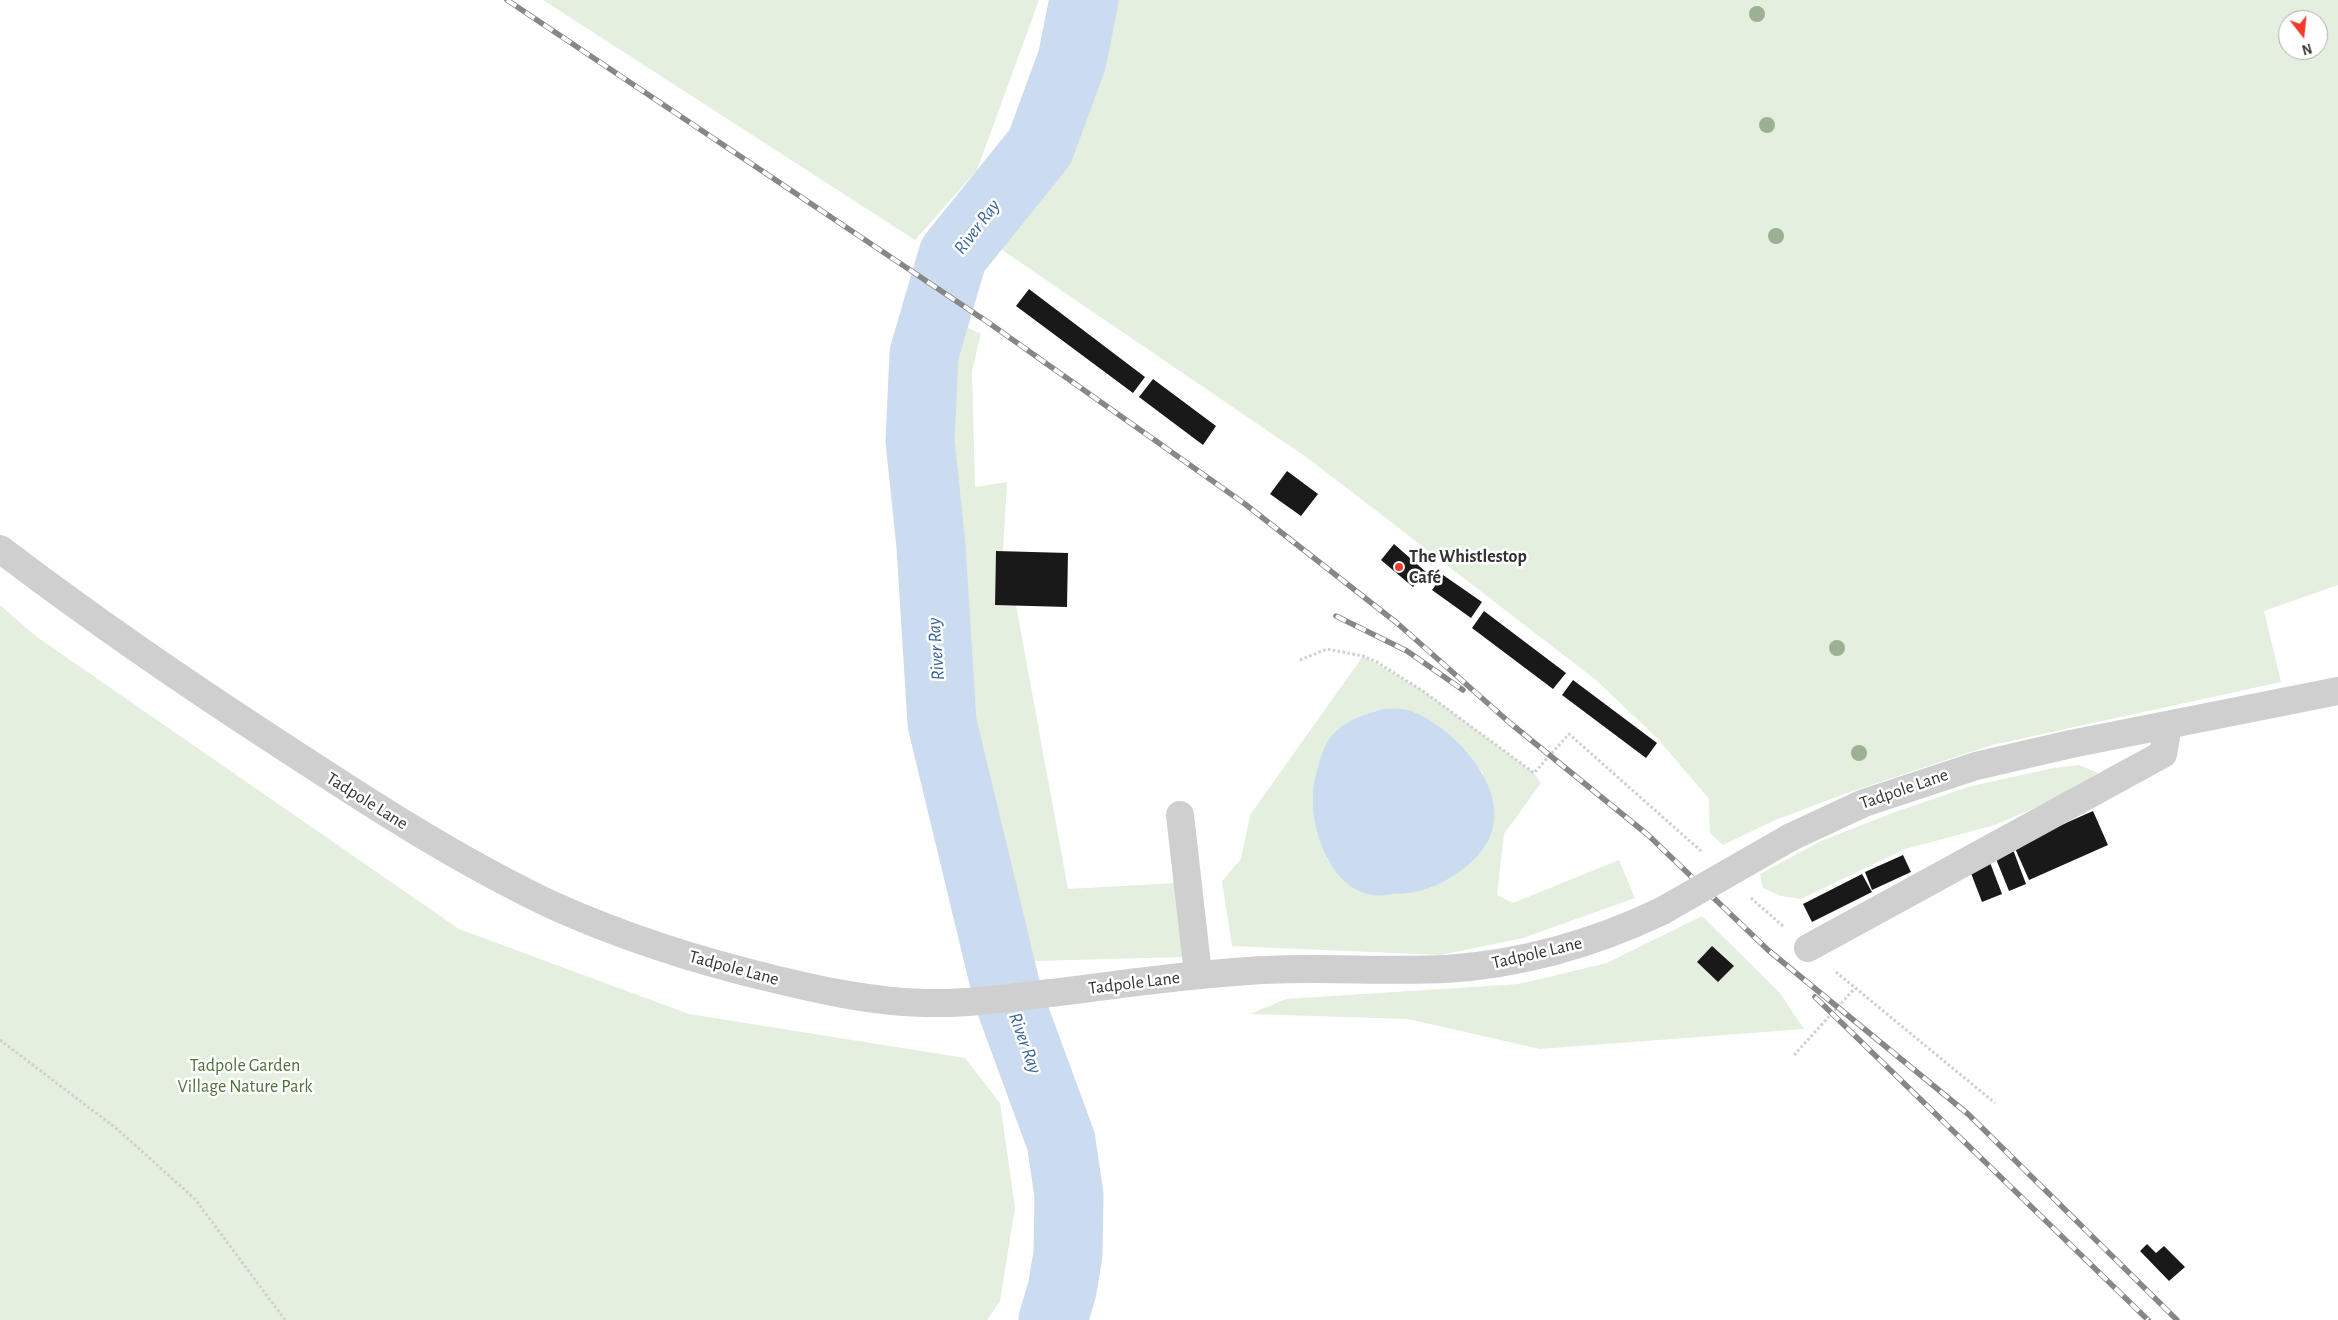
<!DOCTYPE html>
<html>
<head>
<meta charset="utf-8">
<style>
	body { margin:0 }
	#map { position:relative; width:2338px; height:1320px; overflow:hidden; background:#fff; font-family:"Alegreya Sans",sans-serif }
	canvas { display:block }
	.north { position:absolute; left:2278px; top:10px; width:50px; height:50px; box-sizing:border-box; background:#fff; border:1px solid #adadad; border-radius:50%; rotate:164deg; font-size:14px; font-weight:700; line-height:20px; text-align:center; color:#323232 }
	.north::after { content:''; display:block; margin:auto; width:18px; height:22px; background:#f43b29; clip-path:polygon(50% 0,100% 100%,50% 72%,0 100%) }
</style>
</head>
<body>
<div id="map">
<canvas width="2338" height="1320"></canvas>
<div class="north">N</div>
</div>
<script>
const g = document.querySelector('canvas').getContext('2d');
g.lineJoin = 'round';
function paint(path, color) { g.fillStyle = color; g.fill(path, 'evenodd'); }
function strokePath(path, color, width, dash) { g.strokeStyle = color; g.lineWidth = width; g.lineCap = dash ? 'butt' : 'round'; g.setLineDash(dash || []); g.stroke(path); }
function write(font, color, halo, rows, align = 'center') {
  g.font = font + ' "Alegreya Sans",sans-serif'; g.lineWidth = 5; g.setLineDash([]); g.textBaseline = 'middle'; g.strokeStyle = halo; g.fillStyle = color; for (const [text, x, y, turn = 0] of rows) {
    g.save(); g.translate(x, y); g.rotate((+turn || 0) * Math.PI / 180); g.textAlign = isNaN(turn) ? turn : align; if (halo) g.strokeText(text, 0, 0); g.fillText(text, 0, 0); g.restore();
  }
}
paint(new Path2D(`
	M543,0H1039L977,170L915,240Z
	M1105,0H2338V585L2264,611L2281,682L1992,745L1844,794L1773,821L1723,845L1710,833L1709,799L1657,738L1596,680L1309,459L1002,250L994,221L1079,124L1100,52ZM2288,20H2318V50H2288Z
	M951,320L981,334L972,371L975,487L1007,482L1003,551H996L995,605H1016L1068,889L1176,883L1184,957L1035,961L1009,933L957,669L939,384Z
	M0,605L37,637L459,929L689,1014L965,1058L1000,1103L1015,1208L1000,1301L987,1320H0Z
	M1363,656L1423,691L1534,773L1541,783L1504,834L1497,895L1513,903L1619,860L1635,898L1523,938L1441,955L1232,946L1222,881L1241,859L1250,815ZM1431,721L1452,739L1483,773L1475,859L1450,878L1430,888H1356L1340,876L1327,859Z
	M2079,765L2098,773L2069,793L1995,825L1905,849L1801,899L1781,896L1763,888L1760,874L1821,841L1895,812L1971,786L2054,768Z
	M1702,916L1779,992L1804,1029L1540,1049L1408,1019L1250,1014L1286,999L1519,984L1607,963Z`), '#e5efdf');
paint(new Path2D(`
	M1384,709C1392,709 1403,708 1411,711C1454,727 1513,790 1489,839C1479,859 1459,874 1439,884C1424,891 1408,894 1392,894C1386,895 1379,896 1373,895C1339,891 1321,852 1315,823C1312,803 1312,786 1318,767C1321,756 1326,741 1334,733C1348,719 1366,714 1384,709Z`), '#cbdbf0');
strokePath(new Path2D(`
	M1053,1320L1062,1290L1068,1254L1069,1195L1061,1141L1008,997L942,723L931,546L920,441L924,354L953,255L1040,147L1072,60L1084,0`), '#cbdbf0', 69);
paint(new Path2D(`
	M1029,289L1145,377L1133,393L1016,306Z
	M1153,379L1216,426L1203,445L1139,397Z
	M1287,471L1318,494L1301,516L1270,494Z
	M1394,544L1426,572L1413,587L1381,560Z
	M996,551L1068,553L1067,607L995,605Z
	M1443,575L1482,602L1471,618L1432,590Z
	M1484,611L1566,673L1553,689L1472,628Z
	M1573,680L1657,743L1646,758L1562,695Z
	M2093,811L2108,845L2029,880L2014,846Z
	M2012,847L2026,884L2009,891L1994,854Z
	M1903,855L1911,872L1872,890L1865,872Z
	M1989,860L2002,894L1982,902L1969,868Z
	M1862,874L1872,892L1812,922L1803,904Z
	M1712,946L1734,966L1718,982L1697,962Z
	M2147,1244L2156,1253L2164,1246L2185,1267L2169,1281L2140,1251Z`), '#191919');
strokePath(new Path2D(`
	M1300,660L1327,649L1363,656L1375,661L1423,691L1534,773L1569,734L1701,851
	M1751,898L1784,927
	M1836,972L1995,1103
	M0,1040L117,1129L195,1199L285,1320
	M1794,1055L1855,988`), '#cfcfcf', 3, [2.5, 2.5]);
strokePath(new Path2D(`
	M0,549C91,618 185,683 281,745C368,802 457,860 552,905C623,937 698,961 774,979C823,991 875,1002 925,1003C967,1004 1009,998 1051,993C1116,985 1182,975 1248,971C1314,966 1380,972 1446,969C1522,964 1593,944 1662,911
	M1180,815L1198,974
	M1791,837L1864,803L1976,766L2071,744L2338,691
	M1808,948L2163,754L2168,725`), '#cfcfcf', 28);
const rail = new Path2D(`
	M507,0L989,323L1245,504L1397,623L1510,723L1648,835L1768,950L1968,1114L2177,1320
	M1336,616L1407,651L1463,690
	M1815,997L2148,1320`);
strokePath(rail, '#878787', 5.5);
strokePath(rail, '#fff', 4, [11]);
strokePath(new Path2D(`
	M1662,911L1791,837`), '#cfcfcf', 28);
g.fillStyle = '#9cb193';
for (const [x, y] of [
	[1757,14],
	[1767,125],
	[1776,236],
	[1837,648],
	[1859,753]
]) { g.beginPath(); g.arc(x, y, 8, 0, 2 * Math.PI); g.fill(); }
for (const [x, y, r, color] of [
	[1399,567,5,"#f43b29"]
]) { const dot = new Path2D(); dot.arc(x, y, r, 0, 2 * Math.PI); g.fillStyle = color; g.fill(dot); strokePath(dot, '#fff', 2); }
write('bold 18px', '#323232', '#fff', [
	["The Whistlestop",1409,557],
	["Café",1409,578]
], 'left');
write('18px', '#323232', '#fff', [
	["Tadpole Lane",1904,789,-19],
	["Tadpole Lane",367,801,32],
	["Tadpole Lane",1537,953,-13],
	["Tadpole Lane",734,968,15],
	["Tadpole Lane",1134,983,-7]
]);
write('18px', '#4b723a', '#fff', [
	["Tadpole Garden",245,1066],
	["Village Nature Park",245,1087]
]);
write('italic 19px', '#37649c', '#fff', [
	["River Ray",977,227,-53],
	["River Ray",936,649,-94],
	["River Ray",1025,1043,70]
]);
</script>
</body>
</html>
